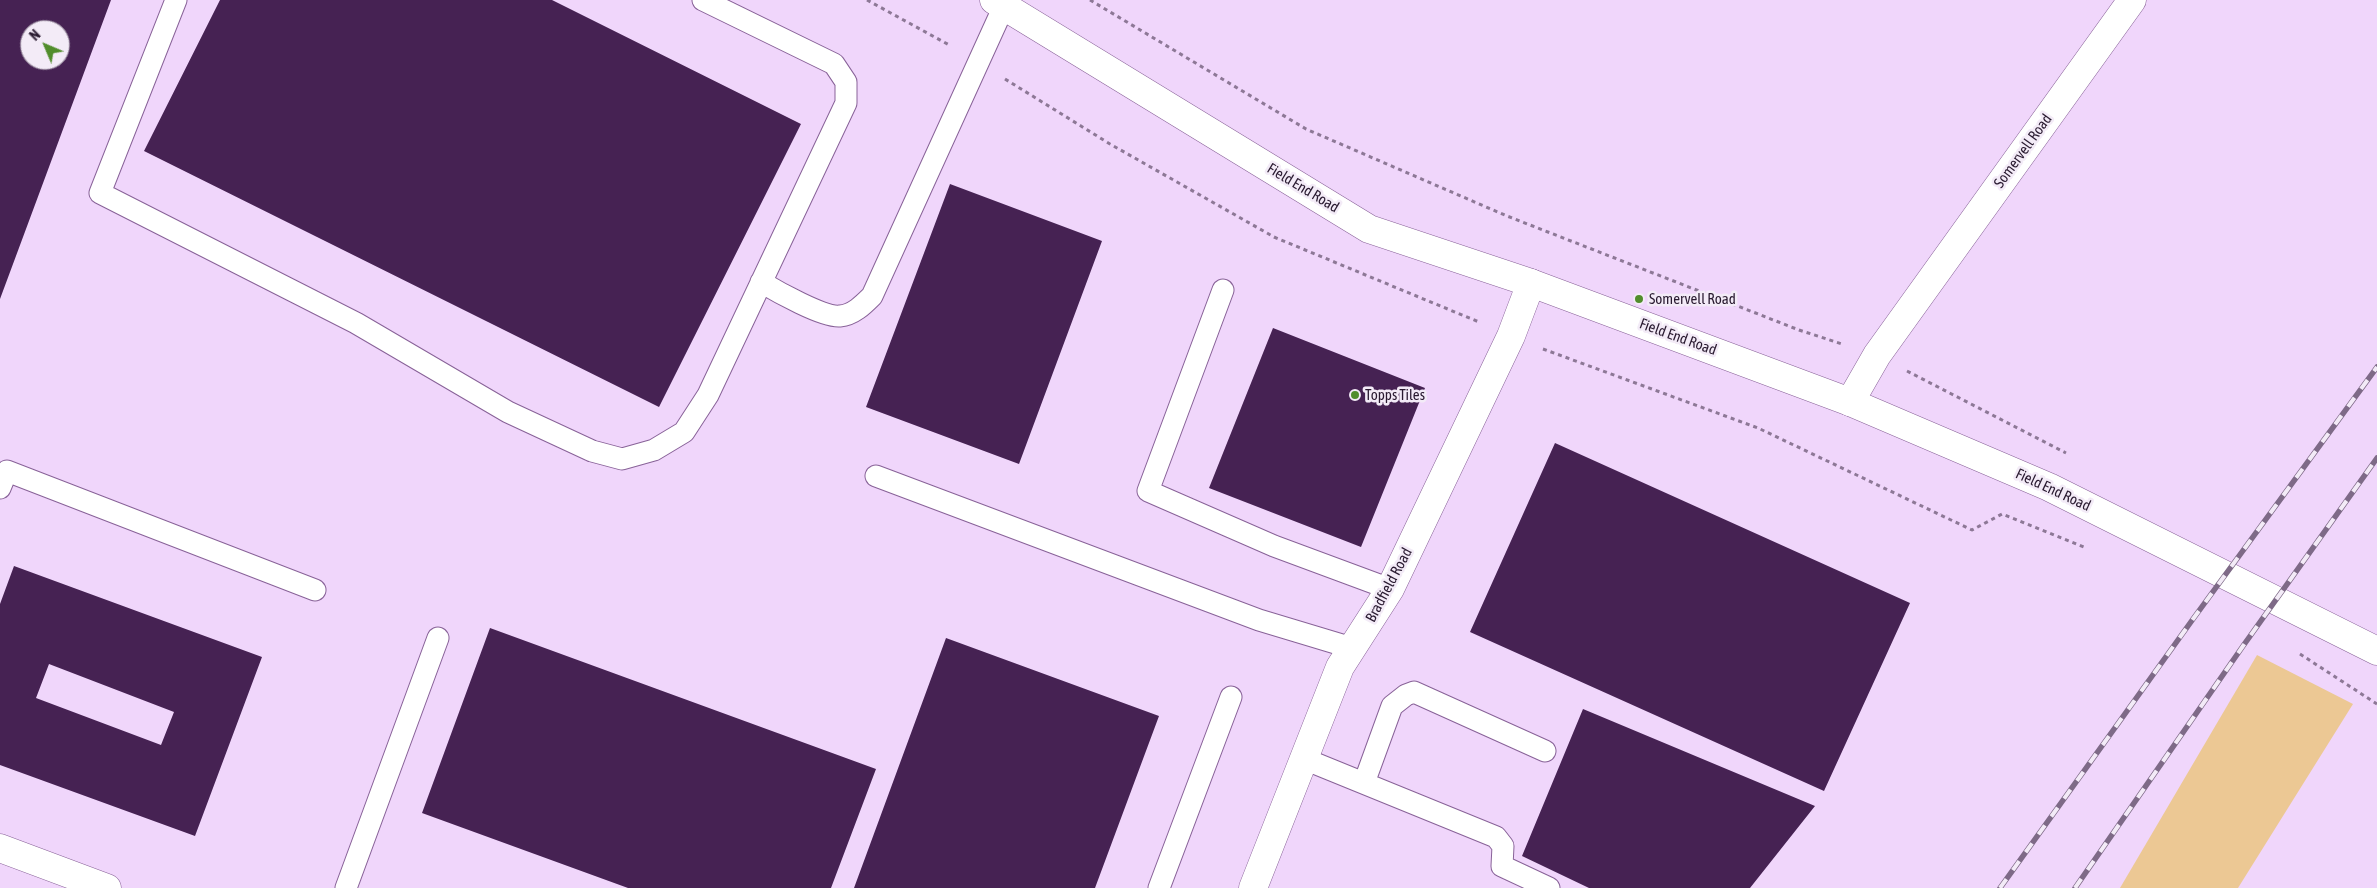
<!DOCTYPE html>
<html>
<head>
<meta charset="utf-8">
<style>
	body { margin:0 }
	#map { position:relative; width:2377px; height:888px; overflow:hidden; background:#f0d6fb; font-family:"Asap Condensed",sans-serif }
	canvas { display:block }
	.north { position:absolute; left:20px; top:20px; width:50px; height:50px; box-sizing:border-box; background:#f3ebf7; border:1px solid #a297a7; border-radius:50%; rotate:315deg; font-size:14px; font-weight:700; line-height:20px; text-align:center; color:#291a30 }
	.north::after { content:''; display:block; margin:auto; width:18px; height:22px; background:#518d2c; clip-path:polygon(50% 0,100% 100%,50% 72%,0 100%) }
</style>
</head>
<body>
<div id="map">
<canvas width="2377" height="888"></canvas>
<div class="north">N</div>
</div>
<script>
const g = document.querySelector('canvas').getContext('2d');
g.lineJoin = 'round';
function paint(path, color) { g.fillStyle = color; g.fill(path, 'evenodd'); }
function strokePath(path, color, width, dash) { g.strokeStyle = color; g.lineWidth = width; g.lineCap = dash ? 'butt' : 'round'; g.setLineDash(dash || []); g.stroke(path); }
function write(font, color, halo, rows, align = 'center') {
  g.font = font + ' "Asap Condensed",sans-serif'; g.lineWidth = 5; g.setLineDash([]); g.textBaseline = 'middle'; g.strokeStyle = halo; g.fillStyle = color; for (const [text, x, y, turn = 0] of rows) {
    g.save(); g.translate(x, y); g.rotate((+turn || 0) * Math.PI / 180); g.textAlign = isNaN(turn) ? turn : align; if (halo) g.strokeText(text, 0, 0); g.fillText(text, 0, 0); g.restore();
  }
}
paint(new Path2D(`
	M2257,655L2353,704L2238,888H2120Z`), '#ecc894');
paint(new Path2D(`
	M0,0H111L0,299ZM30,30H60V60H30Z
	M220,0H552L801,124L659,407L144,151Z
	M950,184L1102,241L1019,464L866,407Z
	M1273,328L1425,388L1361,547L1209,488Z
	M1555,443L1910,603L1824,791L1470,632Z
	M14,566L262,657L195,836L0,765V604ZM49,664L174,712L161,745L36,698Z
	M490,628L876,769L831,888H628L422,813Z
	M946,638L1159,716L1095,888H854Z
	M1583,709L1815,806L1750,888H1589L1522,856Z`), '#462253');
const lane = new Path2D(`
	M176,0L100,193L356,323L508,412L592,451L622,459L654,450L684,432L708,395L846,103V82L834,64L703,0
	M761,282C776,291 824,318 840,316C853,315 863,305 872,296L1004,6
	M1223,290L1148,491L1274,546L1390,589
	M876,476L1259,620L1352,648
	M0,488L7,471L315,590
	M1302,758L1496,837L1503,846L1502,866L1549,888
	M1364,783L1392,706L1406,695L1414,692L1545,751
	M346,888L438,638
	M1159,888L1231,697`);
const street = new Path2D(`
	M1850,402L1877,355L2132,0
	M0,848L107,888
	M1253,888L1340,667L1390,589L1511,336L1531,283`);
const secondary = new Path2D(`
	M994,0L1369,229L1531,283L1850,402L2049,487L2377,651`);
strokePath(lane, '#886298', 23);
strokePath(street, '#886298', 29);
strokePath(secondary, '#886298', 29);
strokePath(new Path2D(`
	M867,0L951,46
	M1090,0L1306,129L1507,216L1799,330L1842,344
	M1005,79L1110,144L1274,237L1479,322
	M1543,349L1758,428L1972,530L2002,514L2084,547
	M1907,371L2066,453
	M2300,654L2377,704`), '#8d7896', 3, [4, 4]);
strokePath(lane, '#fff', 21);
strokePath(street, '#fff', 28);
strokePath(secondary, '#fff', 28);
const rail = new Path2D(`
	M2000,888L2193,619L2377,367
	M2075,888L2243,646L2377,458`);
strokePath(rail, '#7e6a87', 5.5);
strokePath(rail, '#f3ebf7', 4, [11]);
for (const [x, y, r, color] of [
	[1639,299,5,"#518d2c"],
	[1355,395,5,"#518d2c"]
]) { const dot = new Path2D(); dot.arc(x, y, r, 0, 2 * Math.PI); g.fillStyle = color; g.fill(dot); strokePath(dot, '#f3ebf7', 2); }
write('15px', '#291a30', '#f3ebf7', [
	["Somervell Road",2023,151,-54],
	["Field End Road",1303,188,31],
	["Field End Road",1678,337,20],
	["Field End Road",2053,490,25],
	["Bradfield Road",1389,585,-62]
]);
write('15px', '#291a30', '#f3ebf7', [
	["Somervell Road",1649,299],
	["Topps Tiles",1365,395]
], 'left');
</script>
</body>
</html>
